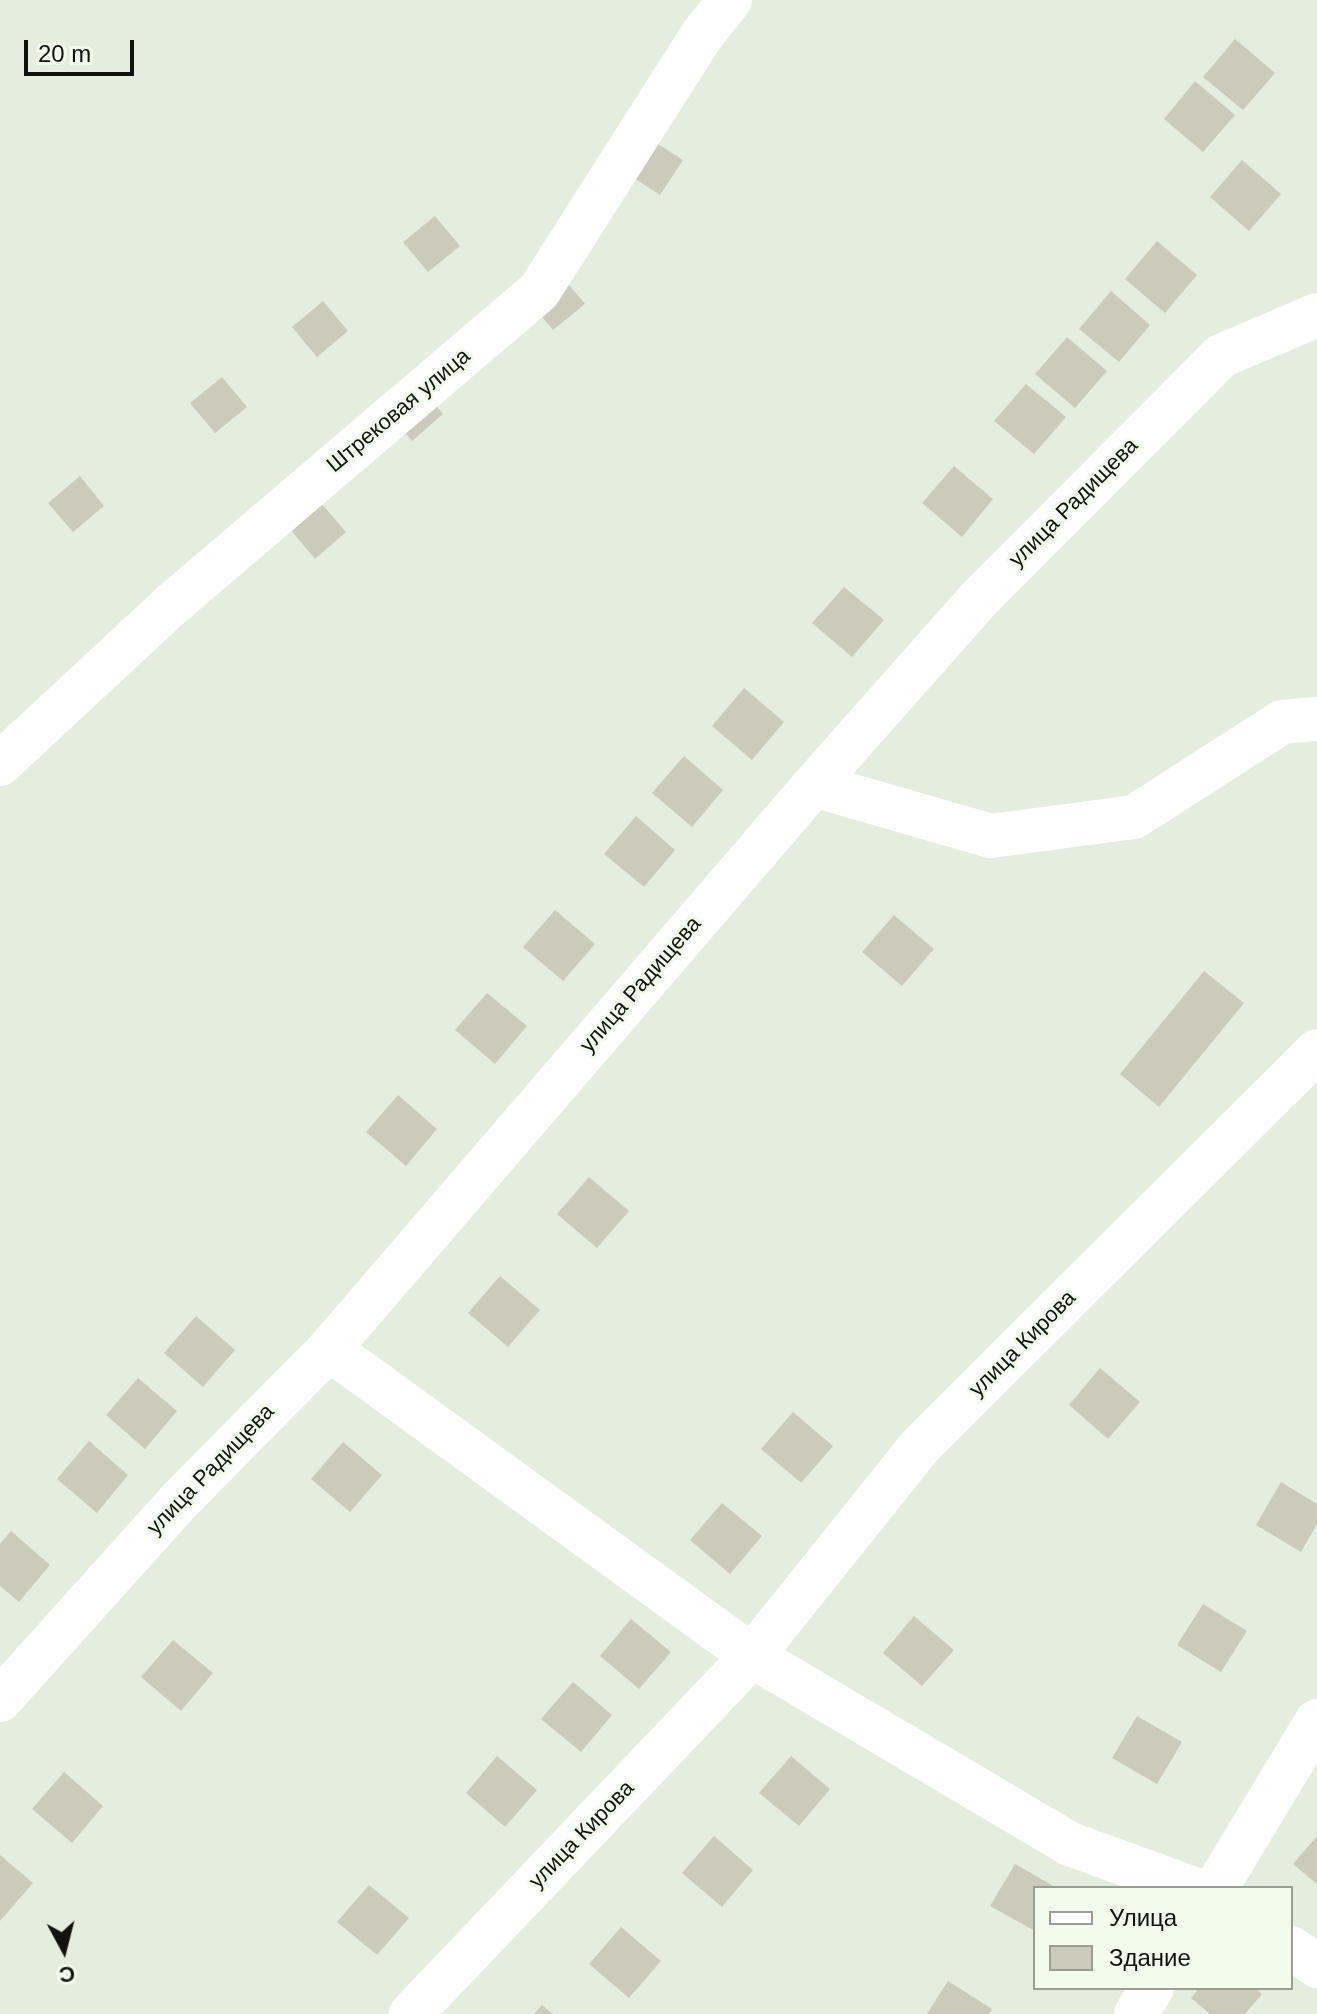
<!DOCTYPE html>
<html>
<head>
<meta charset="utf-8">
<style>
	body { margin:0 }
	#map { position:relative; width:1317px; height:2014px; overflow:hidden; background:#e5eddf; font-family:Helvetica,sans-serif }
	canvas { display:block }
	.legend { position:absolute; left:1033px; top:1886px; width:260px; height:104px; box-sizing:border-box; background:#f2fbec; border:2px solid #989e94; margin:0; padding:10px 14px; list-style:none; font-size:24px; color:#11130f }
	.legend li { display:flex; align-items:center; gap:16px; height:40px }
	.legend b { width:40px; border:2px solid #989e94 }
	.north { position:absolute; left:24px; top:1910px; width:80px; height:80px; -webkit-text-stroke:6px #f2fbec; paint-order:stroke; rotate:173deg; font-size:22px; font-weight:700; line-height:32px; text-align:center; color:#11130f }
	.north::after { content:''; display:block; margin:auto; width:28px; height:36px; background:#11130f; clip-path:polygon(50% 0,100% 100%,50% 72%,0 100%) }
	.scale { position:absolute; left:24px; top:40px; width:110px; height:36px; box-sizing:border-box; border:4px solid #11130f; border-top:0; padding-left:10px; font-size:24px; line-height:28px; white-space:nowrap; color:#11130f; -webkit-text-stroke:6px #f2fbec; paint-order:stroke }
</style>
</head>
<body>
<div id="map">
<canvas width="1317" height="2014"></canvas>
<ul class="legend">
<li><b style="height:10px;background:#fff"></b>Улица</li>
<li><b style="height:22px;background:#cbcbbc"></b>Здание</li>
</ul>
<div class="north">С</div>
<div class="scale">20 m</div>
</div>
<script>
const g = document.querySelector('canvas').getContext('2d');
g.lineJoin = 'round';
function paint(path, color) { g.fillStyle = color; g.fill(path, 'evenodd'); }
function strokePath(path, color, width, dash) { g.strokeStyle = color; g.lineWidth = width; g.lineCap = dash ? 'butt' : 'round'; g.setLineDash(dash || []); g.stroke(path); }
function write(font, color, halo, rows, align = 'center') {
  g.font = font + ' Helvetica,sans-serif'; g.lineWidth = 6; g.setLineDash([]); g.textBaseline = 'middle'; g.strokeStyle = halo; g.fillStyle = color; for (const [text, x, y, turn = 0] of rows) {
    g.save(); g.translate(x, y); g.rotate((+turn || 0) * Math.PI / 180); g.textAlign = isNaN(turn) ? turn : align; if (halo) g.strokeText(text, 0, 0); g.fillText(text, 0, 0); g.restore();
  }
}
paint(new Path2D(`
	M1235,39L1275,73L1243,110L1203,77Z
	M1195,81L1235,115L1203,152L1164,119Z
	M650,139L683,160L660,195L628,174Z
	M1242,160L1281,194L1249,231L1210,197Z
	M435,216L460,246L428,272L403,242Z
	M1157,241L1197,275L1165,313L1125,279Z
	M560,274L585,304L553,330L528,300Z
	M1111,291L1150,325L1119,362L1079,329Z
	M323,301L348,331L317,357L292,327Z
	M1067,337L1107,371L1075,408L1035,374Z
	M222,377L247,407L215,433L190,403Z
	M419,384L443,414L412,441L387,411Z
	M1026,384L1066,417L1034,454L994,421Z
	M954,466L993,499L962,537L922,503Z
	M80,476L104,506L73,532L48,503Z
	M321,503L346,532L315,559L290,529Z
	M844,587L884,620L852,657L812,623Z
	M744,688L784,722L752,760L712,726Z
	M684,756L723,790L692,827L652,793Z
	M636,816L675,850L644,887L604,854Z
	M555,910L595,944L563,981L523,947Z
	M894,915L934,949L902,986L862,952Z
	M1204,971L1244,1003L1159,1107L1120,1074Z
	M487,993L527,1026L495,1064L455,1030Z
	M398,1095L437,1129L406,1166L366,1132Z
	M589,1177L629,1211L597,1248L557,1214Z
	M500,1276L540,1310L508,1347L468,1313Z
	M196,1316L235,1350L203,1387L164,1353Z
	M1100,1368L1140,1402L1108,1439L1069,1405Z
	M138,1378L177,1411L145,1449L106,1415Z
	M793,1412L833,1446L801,1483L761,1449Z
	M89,1441L128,1475L97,1513L57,1479Z
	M343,1442L382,1475L350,1512L311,1479Z
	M1281,1482L1317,1504V1524L1301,1552L1256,1525Z
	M722,1503L762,1536L730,1574L690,1540Z
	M11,1531L50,1565L19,1602L0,1586V1544Z
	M1203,1604L1247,1631L1221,1672L1177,1645Z
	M914,1616L954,1650L922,1686L883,1653Z
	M631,1619L671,1652L639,1689L600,1656Z
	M173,1640L213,1673L181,1711L141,1677Z
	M573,1682L612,1715L581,1752L541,1719Z
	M1137,1716L1182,1742L1157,1784L1112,1758Z
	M497,1756L537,1790L505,1827L466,1793Z
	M791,1756L830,1789L799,1826L759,1793Z
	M64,1772L103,1806L72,1843L32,1809Z
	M714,1836L753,1870L722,1907L682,1873Z
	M1317,1836V1884L1293,1864Z
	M0,1855L33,1883L0,1921Z
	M1015,1864L1057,1888H1035V1931L990,1906Z
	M369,1885L409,1918L377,1955L337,1922Z
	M621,1927L661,1961L629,1998L589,1964Z
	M948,1981L992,2009L989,2014H927Z
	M1199,1988H1255L1262,1994L1245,2014H1210L1191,1998Z
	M542,2005L553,2014H534Z`), '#cbcbbc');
strokePath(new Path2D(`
	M0,764L171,605L539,291L702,35L730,0
	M814,785L991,836L1134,817L1282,722L1317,719
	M329,1349L752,1656L1070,1844L1191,1888
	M0,1700L179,1501L329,1349L814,785L977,601L1221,356L1317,315
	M1216,1888L1317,1721
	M1291,1948L1317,1966
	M411,2014L752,1656L921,1445L1317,1051
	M1136,2014L1152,1988`), '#fff', 44);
write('22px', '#11130f', '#f2fbec', [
	["Штрековая улица",399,411,-40],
	["улица Радищева",1074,503,-45],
	["улица Радищева",641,985,-49],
	["улица Кирова",1023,1344,-45],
	["улица Радищева",211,1470,-46],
	["улица Кирова",582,1835,-46]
]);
</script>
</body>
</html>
